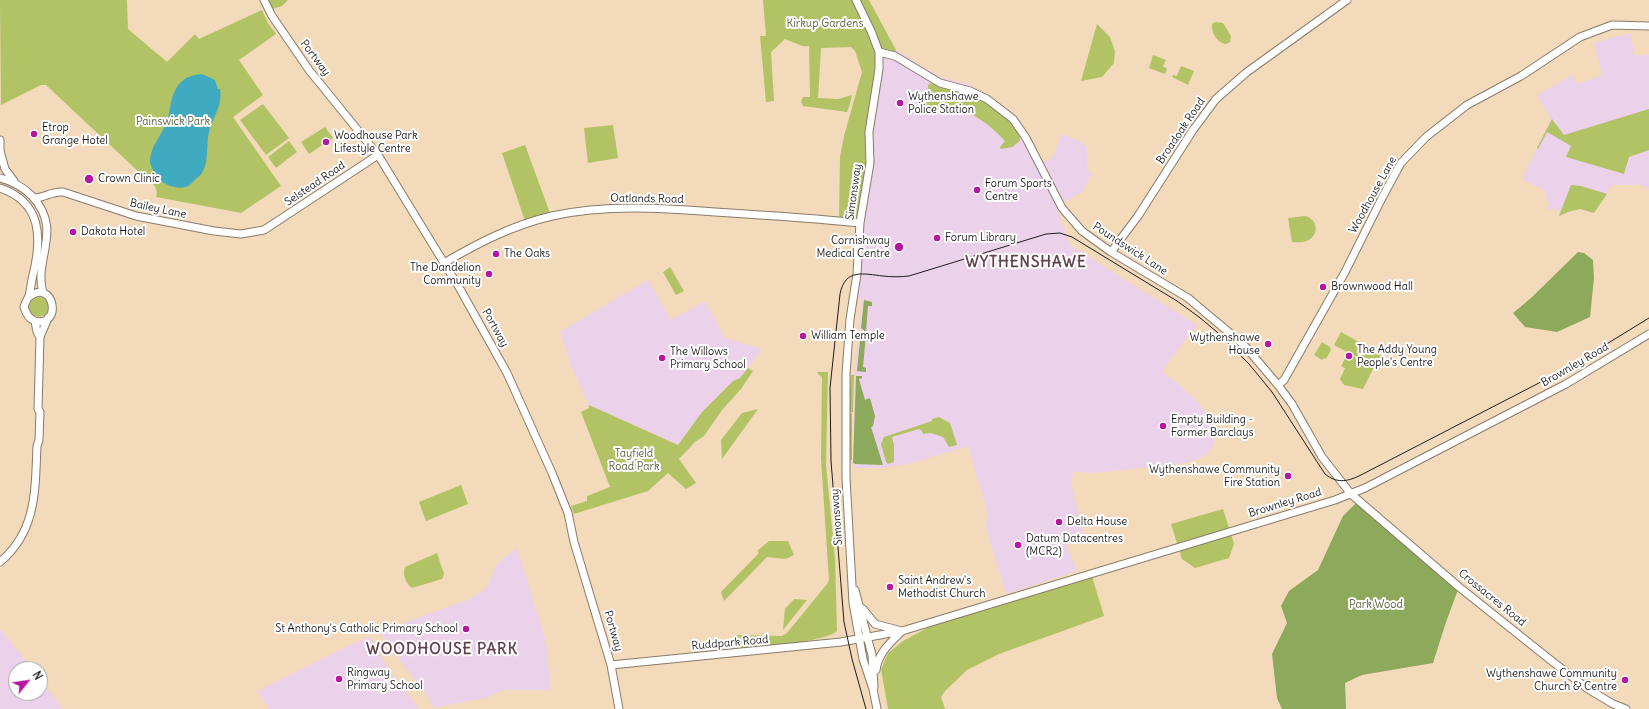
<!DOCTYPE html>
<html>
<head>
<meta charset="utf-8">
<style>
	body { margin:0 }
	#map { position:relative; width:1649px; height:709px; overflow:hidden; background:#f3daba; font-family:Delius,sans-serif }
	canvas { display:block }
	.north { position:absolute; left:8px; top:661px; width:40px; height:40px; box-sizing:border-box; background:#fff; border:1px solid #a4a4a4; border-radius:50%; rotate:60deg; font-size:11px; font-weight:700; line-height:16px; text-align:center; color:#1c1c1c }
	.north::after { content:''; display:block; margin:auto; width:14px; height:18px; background:#b5179e; clip-path:polygon(50% 0,100% 100%,50% 72%,0 100%) }
</style>
</head>
<body>
<div id="map">
<canvas width="1649" height="709"></canvas>
<div class="north">N</div>
</div>
<script>
const g = document.querySelector('canvas').getContext('2d');
g.lineJoin = 'round';
function paint(path, color) { g.fillStyle = color; g.fill(path, 'evenodd'); }
function strokePath(path, color, width, dash) { g.strokeStyle = color; g.lineWidth = width; g.lineCap = dash ? 'butt' : 'round'; g.setLineDash(dash || []); g.stroke(path); }
function write(font, color, halo, rows, align = 'center') {
  g.font = font + ' Delius,sans-serif'; g.lineWidth = 4; g.setLineDash([]); g.textBaseline = 'middle'; g.strokeStyle = halo; g.fillStyle = color; for (const [text, x, y, turn = 0] of rows) {
    g.save(); g.translate(x, y); g.rotate((+turn || 0) * Math.PI / 180); g.textAlign = isNaN(turn) ? turn : align; if (halo) g.strokeText(text, 0, 0); g.fillText(text, 0, 0); g.restore();
  }
}
paint(new Path2D(`
	M1631,34L1634,55H1649V109L1564,136L1649,150V189L1641,185H1612L1594,213L1580,209L1568,212L1559,216V211L1554,208L1551,211H1548L1549,203L1544,190L1522,179L1551,119L1537,95L1572,75L1577,84L1603,75L1594,43L1617,36Z
	M896,50L940,77L972,85L967,93L1020,133L1052,195L1070,245L1197,325L1168,362L1162,372L1175,381L1198,402L1211,420L1215,434L1214,444L1209,452L1201,458L1180,464L1095,473L1074,472L1071,483L1084,536L1065,541L1077,571L1006,594L985,525L988,514L968,446L919,461L902,465L880,468H853L855,373L862,299L853,298L879,52L895,56Z
	M1062,134L1082,142L1087,148V169L1092,174L1083,191L1062,204L1046,171L1044,162L1049,160L1054,155Z
	M648,280L671,320L705,301L725,338L762,349L740,378L733,381L702,412L678,445L589,405L572,368L560,332Z
	M517,548L546,641L549,673V690H504L485,698L433,708L430,700L379,632L467,600L482,592L488,585L495,567L500,561Z
	M0,629L32,669H16V693H40V679L63,709H0Z
	M369,636L387,667L419,709H269L258,691Z`), '#ecd1ea');
paint(new Path2D(`
	M0,0H127L128,29L167,62L195,34L199,39L262,10L268,23L276,34L239,60L263,95L233,117L281,186L241,213L156,197C160,188 150,180 143,176L46,85H41L1,105Z
	M267,0H288L282,6L272,9Z
	M763,0H869L896,50L895,56L879,52L870,163L860,223L841,221L839,215L840,157L844,136L862,72L855,51L851,47L821,48L818,98L838,99L852,95L849,107L847,112L803,106L801,102L803,97H810L809,46H802L785,39L771,52L774,101L766,102L760,36H766Z
	M1215,22L1223,23L1231,36L1230,42L1226,44C1217,43 1211,32 1212,24Z
	M1097,24L1110,37L1115,51L1114,63L1102,77L1081,81Z
	M1153,55L1166,60L1163,66L1167,69L1165,74L1149,68Z
	M1181,66L1194,71L1188,85L1172,77L1173,75L1177,76Z
	M929,83C960,92 978,94 1005,116C1013,123 1020,130 1020,141L1012,147L1001,149L1000,147L1005,141C986,120 964,106 935,105L930,109V113L926,115L923,113L922,110Z
	M263,104L289,138L266,155L240,120Z
	M1649,109V150L1629,157L1624,174L1566,157L1571,146L1547,132L1538,149L1537,148L1552,119L1564,135Z
	M613,125L618,158L588,163L584,128Z
	M325,127L333,138L309,154L301,142Z
	M289,141L297,152L276,168L268,157Z
	M525,145L551,216L526,224L502,153Z
	M1571,185L1581,186L1607,194L1594,213L1580,209L1568,212L1559,216Z
	M1305,216C1318,219 1320,235 1307,241C1302,243 1297,242 1292,242L1288,218Z
	M670,267L684,291L676,295L663,272Z
	M29 307a10 10 0 1 1 20 0a10 10 0 1 1-20 0Z
	M1341,332L1366,346L1359,358L1334,345Z
	M1322,342L1330,347L1331,350L1326,359L1324,358L1322,360L1314,355Z
	M1366,348L1383,357L1377,367L1361,358Z
	M1348,353L1374,367L1363,389L1344,385L1340,379L1345,368L1341,366Z
	M748,368L753,371L741,389L722,410L704,436L695,442L679,459L696,483L686,489L668,473L648,491L574,514L571,506L587,501V496L610,487L581,412L589,408V405L678,445L702,412L733,381L740,378Z
	M817,372H828L826,465L835,558L837,631C823,643 757,647 736,650L734,637L736,635L782,636L787,633L827,584L829,580L821,459L822,377L819,375Z
	M851,375H854L853,412H849Z
	M758,409L722,459L721,440L742,413Z
	M849,413H852V460L849,461Z
	M939,417L950,423L957,445L949,447L943,437L931,433L923,434L922,431L919,429L892,437L894,445V462L888,464L886,462L881,444L884,437L932,421V419Z
	M461,485L468,504L426,521L419,502Z
	M1223,509L1234,544L1229,558L1195,568L1182,559L1171,524Z
	M769,541H788L794,555L786,559L767,557L724,601L721,592L759,553L757,551Z
	M437,553L444,574L442,579L412,588C406,584 402,574 405,567Z
	M1091,573L1104,616L999,654L967,670L945,691L941,697L945,709H888L881,669L888,653L903,641L931,626L1043,591Z
	M794,599L807,600L783,630L785,609Z`), '#b2c366');
paint(new Path2D(`
	M1578,252L1584,253L1593,260L1594,278L1590,317L1557,332L1525,327L1513,313L1531,298Z
	M864,300L872,302V306H868L866,332L861,328Z
	M861,331L866,334L863,367L866,368V372L857,371Z
	M856,376H862V378L859,379L865,400L870,398L875,416L873,426L871,427L883,465L855,464L853,463Z
	M1357,502L1459,587L1446,622L1433,663L1362,675L1345,683L1346,709H1282L1277,698L1272,654L1287,623L1281,606L1289,591L1318,570L1343,516Z`), '#8da95b');
paint(new Path2D(`
	M202,74L215,80L218,89H220C223,105 213,117 209,132C206,144 209,160 203,171C202,174 199,176 197,178C194,180 191,185 188,186C180,190 169,186 162,182C157,179 150,166 150,161C151,142 167,131 169,113C173,91 177,76 202,74Z`), '#40aac0');
const minor = new Path2D(`
	M264,0L272,16L309,70L378,155L460,289L507,373L552,473L568,513L574,542L611,665L619,709
	M856,0L871,31L879,52V69L869,132L870,163L860,223L857,274L850,319L846,374V478L853,603L863,659L873,689L877,709
	M879,52L895,56L940,83L970,91L987,99L1013,119L1026,138L1062,208L1082,231L1111,252L1188,298L1244,345L1278,385L1292,404L1322,457L1351,494L1459,587L1553,662L1588,689L1613,704L1626,709
	M0,140V154
	M0,151L5,169L14,181
	M0,178C12,181 23,187 32,196C64,231 33,258 43,293
	M0,188C42,202 42,238 33,275C31,282 31,289 29,296C27,300 25,303 24,307C26,314 29,319 35,321C63,328 54,277 29,297
	M34,198C44,198 52,191 63,192L136,216L214,231L241,234L264,230L378,155
	M1111,252L1138,216L1193,130L1216,99L1247,72L1347,0
	M444,263C478,243 513,225 552,216C606,204 661,208 715,212C764,215 812,218 860,223
	M35,321L37,332L40,337
	M1278,385L1284,380L1345,272L1383,196L1401,163L1426,137L1467,105L1521,76L1580,37L1612,25L1649,26
	M0,562C37,531 35,490 37,446L39,440L40,412L38,409L40,337L48,318
	M855,590L872,655L874,687
	M863,609L875,624L898,630
	M611,665L841,642L902,631L1335,500L1365,488L1566,384L1649,334
	M876,670C878,653 890,643 902,631`);
strokePath(minor, '#887b6b', 9);
strokePath(minor, '#fff', 7);
strokePath(new Path2D(`
	M866,709L852,659L844,622L831,461L830,388L840,294C845,268 864,274 883,276C892,277 900,277 909,276L1046,234L1060,233L1072,237L1177,301L1199,317L1217,332L1249,364L1272,392L1325,474C1336,483 1346,482 1359,476L1566,369L1649,318`), '#1c1c1c', 1);
for (const [x, y, r, color] of [
	[900,103,4,"#b5179e"],
	[34,134,4,"#b5179e"],
	[326,142,4,"#b5179e"],
	[89,179,5,"#b5179e"],
	[977,190,4,"#b5179e"],
	[73,232,4,"#b5179e"],
	[937,238,4,"#b5179e"],
	[899,247,5,"#b5179e"],
	[496,254,4,"#b5179e"],
	[489,274,4,"#b5179e"],
	[1323,287,4,"#b5179e"],
	[803,336,4,"#b5179e"],
	[1268,344,4,"#b5179e"],
	[1349,356,4,"#b5179e"],
	[662,358,4,"#b5179e"],
	[1163,426,4,"#b5179e"],
	[1288,476,4,"#b5179e"],
	[1059,522,4,"#b5179e"],
	[1018,545,4,"#b5179e"],
	[890,587,4,"#b5179e"],
	[466,629,4,"#b5179e"],
	[339,679,4,"#b5179e"],
	[1625,680,4,"#b5179e"]
]) { const dot = new Path2D(); dot.arc(x, y, r, 0, 2 * Math.PI); g.fillStyle = color; g.fill(dot); strokePath(dot, '#fff', 1.5); }
write('11px', '#585f3a', '#fff', [
	["Kirkup Gardens",825,24],
	["Painswick Park",173,122],
	["Tayfield",634,454],
	["Road Park",634,467],
	["Park Wood",1376,605]
]);
write('11px', '#1c1c1c', '#fff', [
	["Portway",315,58,53],
	["Broadoak Road",1181,131,-56],
	["Selstead Road",315,184,-34],
	["Simonsway",854,192,-82],
	["Woodhouse Lane",1373,195,-61],
	["Oatlands Road",647,199,1],
	["Bailey Lane",158,209,12],
	["Poundswick Lane",1130,249,33],
	["Portway",495,328,61],
	["Brownley Road",1575,365,-30],
	["Brownley Road",1285,503,-17],
	["Simonsway",837,517,-94],
	["Crossacres Road",1492,598,39],
	["Portway",613,631,74],
	["Ruddpark Road",730,643,-5]
]);
write('11px', '#1c1c1c', '#fff', [
	["Wythenshawe",908,97],
	["Police Station",908,110],
	["Etrop",42,128],
	["Grange Hotel",42,141],
	["Woodhouse Park",334,136],
	["Lifestyle Centre",334,149],
	["Crown Clinic",98,179],
	["Forum Sports",985,184],
	["Centre",985,197],
	["Dakota Hotel",81,232],
	["Forum Library",945,238],
	["Cornishway",890,241,"right"],
	["Medical Centre",890,254,"right"],
	["The Oaks",504,254],
	["The Dandelion",481,268,"right"],
	["Community",481,281,"right"],
	["Brownwood Hall",1331,287],
	["William Temple",811,336],
	["Wythenshawe",1260,338,"right"],
	["House",1260,351,"right"],
	["The Addy Young",1357,350],
	["People's Centre",1357,363],
	["The Willows",670,352],
	["Primary School",670,365],
	["Empty Building -",1171,420],
	["Former Barclays",1171,433],
	["Wythenshawe Community",1280,470,"right"],
	["Fire Station",1280,483,"right"],
	["Delta House",1067,522],
	["Datum Datacentres",1026,539],
	["(MCR2)",1026,552],
	["Saint Andrew's",898,581],
	["Methodist Church",898,594],
	["St Anthony's Catholic Primary School",458,629,"right"],
	["Ringway",347,673],
	["Primary School",347,686],
	["Wythenshawe Community",1617,674,"right"],
	["Church & Centre",1617,687,"right"]
], 'left');
g.letterSpacing = '1px';
write('bold 15px', '#61434d', '#fff', [
	["WYTHENSHAWE",1026,263],
	["WOODHOUSE PARK",442,650]
]);
g.letterSpacing = '0px';
</script>
</body>
</html>
